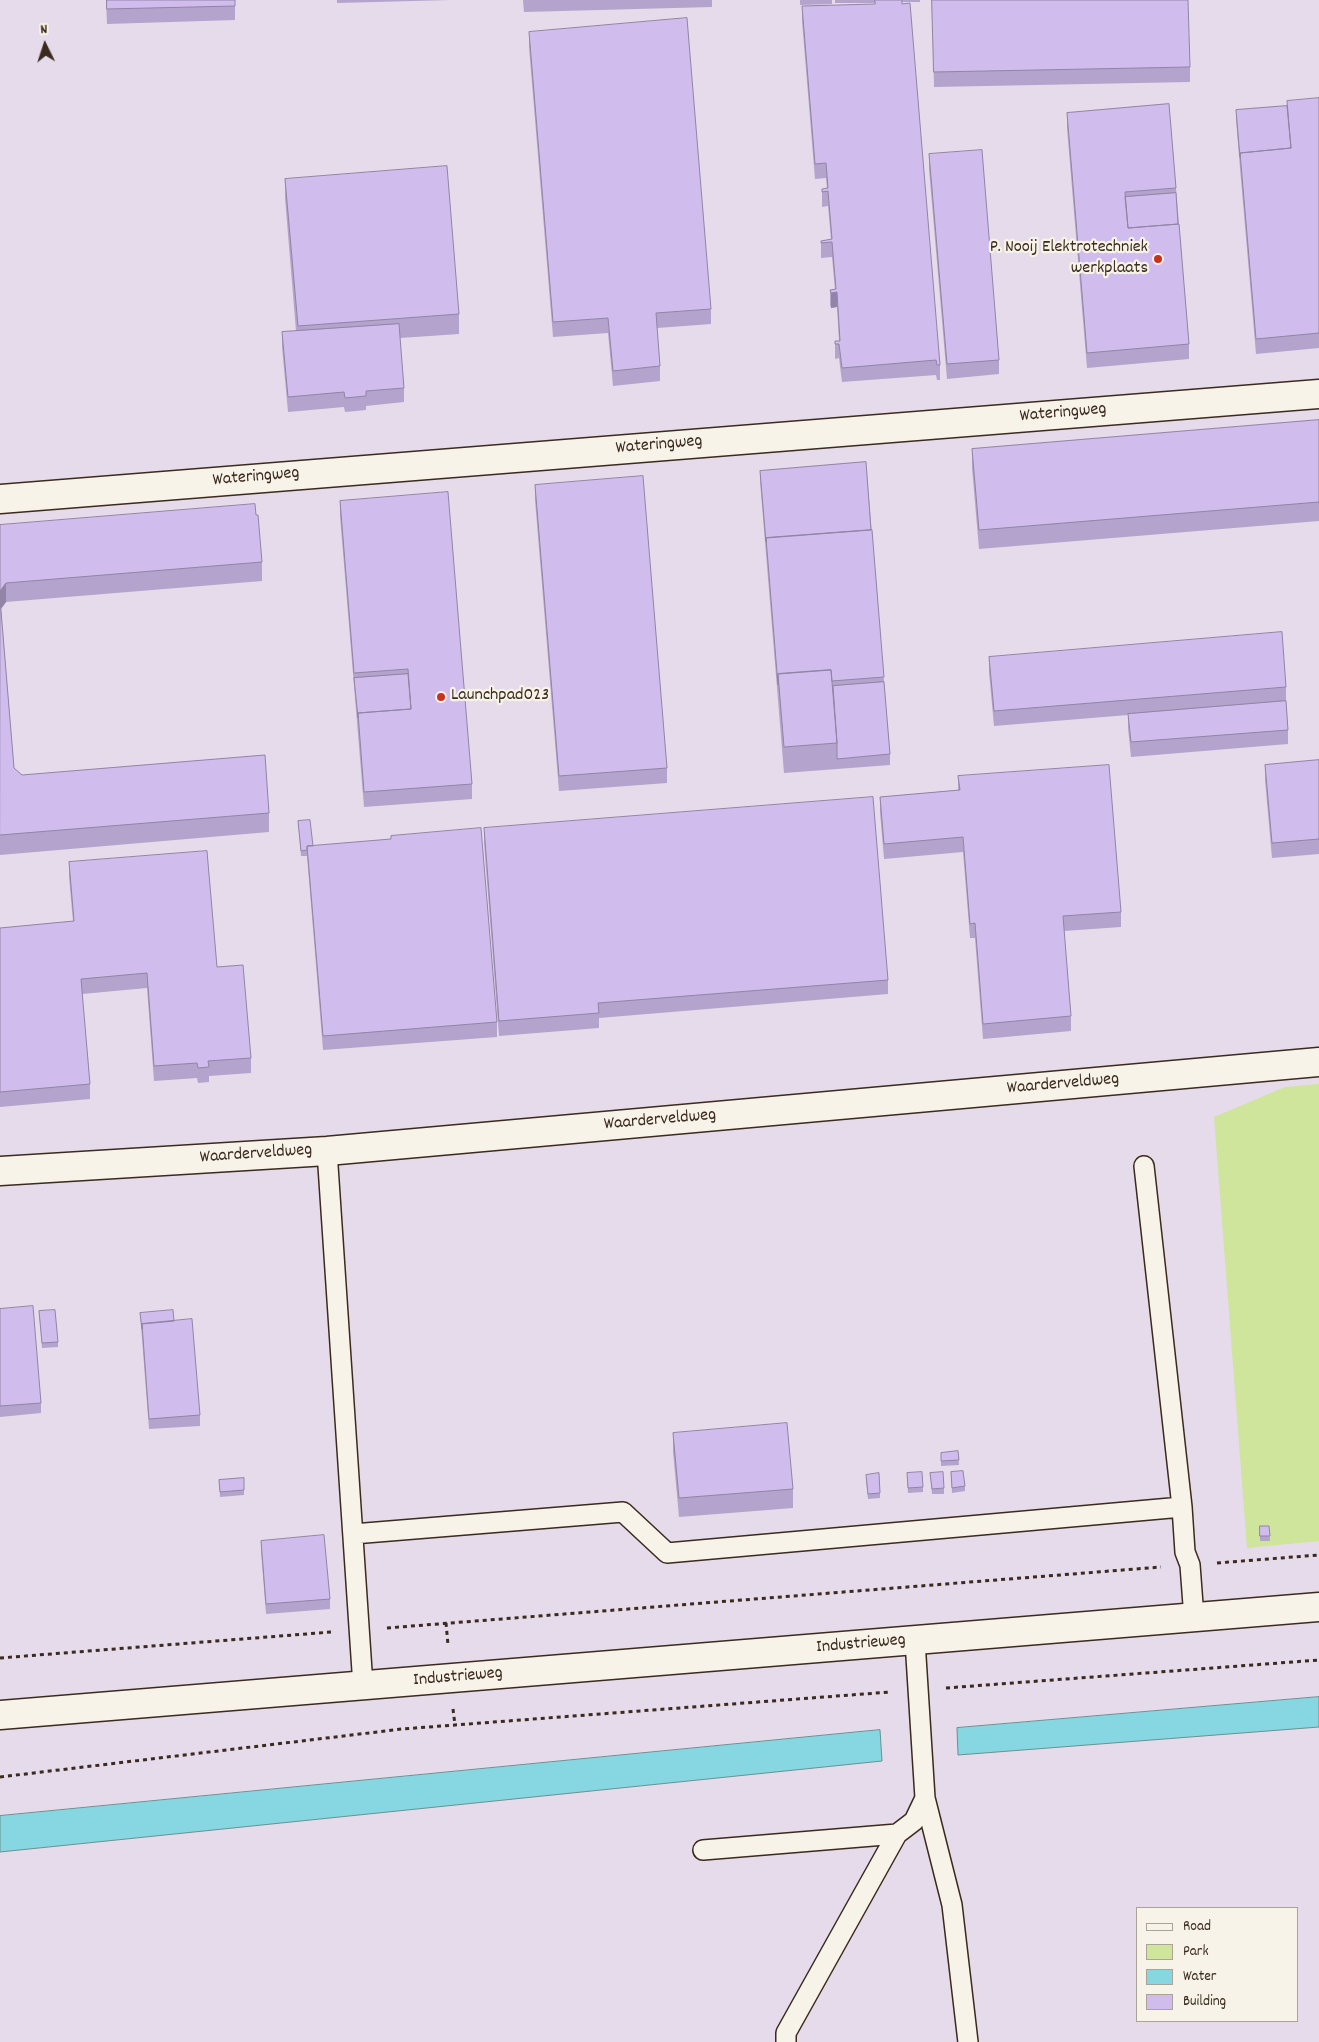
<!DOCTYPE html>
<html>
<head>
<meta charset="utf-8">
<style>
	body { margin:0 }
	#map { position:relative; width:1319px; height:2042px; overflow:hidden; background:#efe8e9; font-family:Dekko,sans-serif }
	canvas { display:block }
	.legend { position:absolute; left:1136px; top:1907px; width:162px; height:115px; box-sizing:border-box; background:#f7f3e8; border:1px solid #aca397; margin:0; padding:6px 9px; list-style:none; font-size:15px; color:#3b2a1e }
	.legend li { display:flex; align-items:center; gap:10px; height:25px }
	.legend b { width:25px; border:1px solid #aca397 }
	.north { position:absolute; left:20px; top:20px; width:50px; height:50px; -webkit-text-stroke:4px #f7f3e8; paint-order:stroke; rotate:356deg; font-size:14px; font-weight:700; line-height:20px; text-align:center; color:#3b2a1e }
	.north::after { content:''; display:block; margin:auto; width:18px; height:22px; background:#3b2a1e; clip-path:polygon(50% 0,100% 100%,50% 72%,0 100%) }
</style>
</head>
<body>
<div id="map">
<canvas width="1319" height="2042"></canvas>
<ul class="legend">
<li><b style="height:6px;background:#f7f3e8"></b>Road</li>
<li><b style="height:14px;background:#cee59b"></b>Park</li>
<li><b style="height:14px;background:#86d7e1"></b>Water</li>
<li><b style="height:14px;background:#d1bded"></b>Building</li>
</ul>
<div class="north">N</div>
</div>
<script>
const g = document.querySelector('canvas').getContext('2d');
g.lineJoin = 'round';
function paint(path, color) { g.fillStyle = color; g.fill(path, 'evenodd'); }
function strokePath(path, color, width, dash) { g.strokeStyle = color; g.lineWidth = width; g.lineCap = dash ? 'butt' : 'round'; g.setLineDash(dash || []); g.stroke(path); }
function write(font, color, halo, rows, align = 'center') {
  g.font = font + ' Dekko,sans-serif'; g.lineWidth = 4.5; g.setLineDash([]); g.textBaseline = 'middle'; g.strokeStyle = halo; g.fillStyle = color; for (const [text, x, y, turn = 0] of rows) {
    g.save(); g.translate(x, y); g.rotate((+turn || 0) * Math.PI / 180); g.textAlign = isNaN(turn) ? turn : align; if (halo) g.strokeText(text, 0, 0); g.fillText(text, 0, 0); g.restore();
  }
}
paint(new Path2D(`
	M0,0H1319V2042H0ZM1138,1908H1298V2021H1138Z`), '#e6dbea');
paint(new Path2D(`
	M1319,1084V1541L1247,1548L1214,1117L1285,1087Z`), '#cee59b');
const water = new Path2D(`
	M1319,1697V1727L958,1755L957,1728Z
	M880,1730L882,1761L0,1852V1816Z`);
paint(water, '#86d7e1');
strokePath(water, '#689293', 1);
const lane = new Path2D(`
	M327,1151L363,1686
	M1144,1166L1182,1507L1185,1552L1190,1565L1194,1618
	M353,1534L623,1512L667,1553L1182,1507
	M915,1641L925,1798L952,1905L968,2042
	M703,1850L897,1834L914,1821L925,1798
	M786,2042V2033L897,1834`);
const street = new Path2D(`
	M0,499L1319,394
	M0,1171L327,1151L1319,1062`);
const secondary = new Path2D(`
	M0,1715L1319,1607`);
strokePath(lane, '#3b2a1e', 22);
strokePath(street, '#3b2a1e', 31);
strokePath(secondary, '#3b2a1e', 31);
strokePath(new Path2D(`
	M1217,1563L1319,1555
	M446,1623L448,1645
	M387,1628L1161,1567
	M0,1658L331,1632
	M946,1688L1319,1660
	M453,1709L455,1725
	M0,1777L402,1729L890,1692`), '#3b2a1e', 3, [4, 4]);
strokePath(lane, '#f7f3e8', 19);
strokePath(street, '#f7f3e8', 28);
strokePath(secondary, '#f7f3e8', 28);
paint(new Path2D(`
	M106,0H235V20L107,24Z
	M337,0H451L337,3Z
	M523,0H712V7L524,12Z
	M800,0H832V4L800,5Z
	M835,0H920V2H902L940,365V380H937L936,375L842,382L839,358L835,359V341H839L837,307L831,308L830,305V290H835L832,257L821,258V241L831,239L828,206L822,207V189H827L826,178L815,179L802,21V6L875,5V3H835Z
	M932,0L1190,67V82L934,87Z
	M529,32L711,309V324L657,328L660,366V381L613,386L608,333L553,337L529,47Z
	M1319,98V348L1256,354L1240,168L1236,120V110L1287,106Z
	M1169,104L1189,344V359L1087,368L1067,128V113Z
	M929,154L999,360V374L947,379L929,169Z
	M285,179L459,314V334L400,338L404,388V402L366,406V410L345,412L344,407L288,412L282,347V332L296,331L285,198Z
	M1319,420V521L979,549L972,468V449Z
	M866,462L890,754V765L784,773L760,481V471Z
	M535,485L667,768V783L559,791L535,500Z
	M340,501L472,784V799L364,807L340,516Z
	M0,525L262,562V581L6,602L1,609L14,768L22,775L269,813V832L0,855Z
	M989,657L1286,687V702L1288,730V744L1131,757L1128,728V715L994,726L989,672Z
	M1319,760V854L1272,858L1265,780V765Z
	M958,776L1121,912V927L1064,931L1071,1016V1031L983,1039L975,938H970L963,852L884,859L880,812V797L958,790Z
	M298,821L313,846L497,1022V1037L323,1050L307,856H301Z
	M484,828L888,980V994L599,1018V1028L499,1036L484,843Z
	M69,862L217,967L251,1058V1073L209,1076V1082L198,1083L197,1078L154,1081L147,988L82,994L90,1084V1099L0,1107V928L73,921L69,877Z
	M0,1309L41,1403V1413L0,1417Z
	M39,1311L58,1342V1347L42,1348Z
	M140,1313L174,1321L200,1415V1426L149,1429Z
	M673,1433L793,1489V1508L679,1517L673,1452Z
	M958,1451L959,1465L941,1466V1453Z
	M951,1472L965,1486V1491L952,1493Z
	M930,1473L944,1488V1494H932Z
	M244,1478V1495L220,1497L219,1480Z
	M907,1478L923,1487V1492L908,1493Z
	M866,1480L880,1493V1498L868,1499Z
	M1260,1526H1269L1270,1541H1260Z
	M261,1541L330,1599V1609L266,1614L261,1551Z`), '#b4a3cc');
paint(new Path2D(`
	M837,292V307L831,308V293Z
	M6,583V602L0,610V591Z`), '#9284a6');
const building = new Path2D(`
	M107,0H235V6L107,9Z
	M875,0H902V4L910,3L940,365H937L936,360L842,368L839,344H835V341H840L837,292L831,293L830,290L836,289L832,242L821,243V241L832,239L828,191L822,192V189L828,188L826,163L815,164L802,6L875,4Z
	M932,0H1188L1190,67L934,72Z
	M687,18L711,309L656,313L660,366L613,371L608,318L553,322L529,32Z
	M1319,98V333L1256,339L1240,153L1291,148L1287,101Z
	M1169,104L1176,188L1125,192L1128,228L1179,224L1189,344L1087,353L1067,113Z
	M1287,106L1291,148L1240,153V157L1236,110Z
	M982,150L999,360L947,364L929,154Z
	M447,166L459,314L298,326L285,179Z
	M1176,193L1178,224L1128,228L1125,197Z
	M399,324L404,388L366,391V396L345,398L344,392L288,397L282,332Z
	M1319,420V502L979,530L972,449Z
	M866,462L871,530L766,538V542L760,471Z
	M643,476L667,768L559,776L535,485Z
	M448,492L472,784L364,792L358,713L411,709L408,669L354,673L340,501Z
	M255,504L256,515H258L262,562L6,583L0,591V525Z
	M872,530L884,677L832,681L831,670L778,674V685L766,538Z
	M0,599L14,768L22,775L265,755L269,813L0,835Z
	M1282,632L1286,687L994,711L989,657Z
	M831,670L837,743L784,747L778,674Z
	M408,674L411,709L358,713V718L354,678Z
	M884,682L890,754L837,759V743L833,686Z
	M1286,701L1288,730L1131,742L1128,714Z
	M1319,760V839L1272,843L1265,765Z
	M1109,765L1121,912L1063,916L1071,1016L983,1024L975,923L970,924L963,837L884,844L880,797L960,790L958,776Z
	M873,797L888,980L598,1003L599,1013L499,1021L484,828Z
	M310,820L313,846H307V850L301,851L298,821Z
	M481,828L497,1022L323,1036L307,846L391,839V836Z
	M207,851L217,967L243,965L251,1058L208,1061L209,1067L198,1068L197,1063L154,1066L147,973L81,979L90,1084L0,1092V928L74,921L69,862Z
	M33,1306L41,1403L0,1406V1309Z
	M55,1310L58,1342L42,1343L39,1311Z
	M173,1310L174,1321L142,1324V1329L140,1313Z
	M192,1319L200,1415L149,1419L142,1324Z
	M787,1423L793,1489L679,1498L673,1433Z
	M958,1451L959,1460L941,1461V1453Z
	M963,1471L965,1486L952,1488L951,1472Z
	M922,1472L923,1487L908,1488L907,1473Z
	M943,1472L944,1488L932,1489L930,1473Z
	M879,1473L880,1493L868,1494L866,1475Z
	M244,1478V1490L220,1492L219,1480Z
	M1260,1526H1269L1270,1536H1260Z
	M324,1535L330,1599L266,1604L261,1541Z`);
paint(building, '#d1bded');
strokePath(building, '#9284a6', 1);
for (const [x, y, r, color] of [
	[1158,259,5,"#c8321e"],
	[441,697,5,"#c8321e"]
]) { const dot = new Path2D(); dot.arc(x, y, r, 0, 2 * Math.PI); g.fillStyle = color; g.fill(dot); strokePath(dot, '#f7f3e8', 2); }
write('18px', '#3b2a1e', '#f7f3e8', [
	["P. Nooij Elektrotechniek",1148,249],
	["werkplaats",1148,270],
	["Launchpad023",451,697,"left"]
], 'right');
write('18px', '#3b2a1e', '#f7f3e8', [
	["Wateringweg",1063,414,-5],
	["Wateringweg",659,446,-5],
	["Wateringweg",256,478,-5],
	["Waarderveldweg",1063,1085,-5],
	["Waarderveldweg",660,1121,-5],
	["Waarderveldweg",256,1155,-4],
	["Industrieweg",861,1645,-5],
	["Industrieweg",458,1678,-5]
]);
</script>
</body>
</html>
